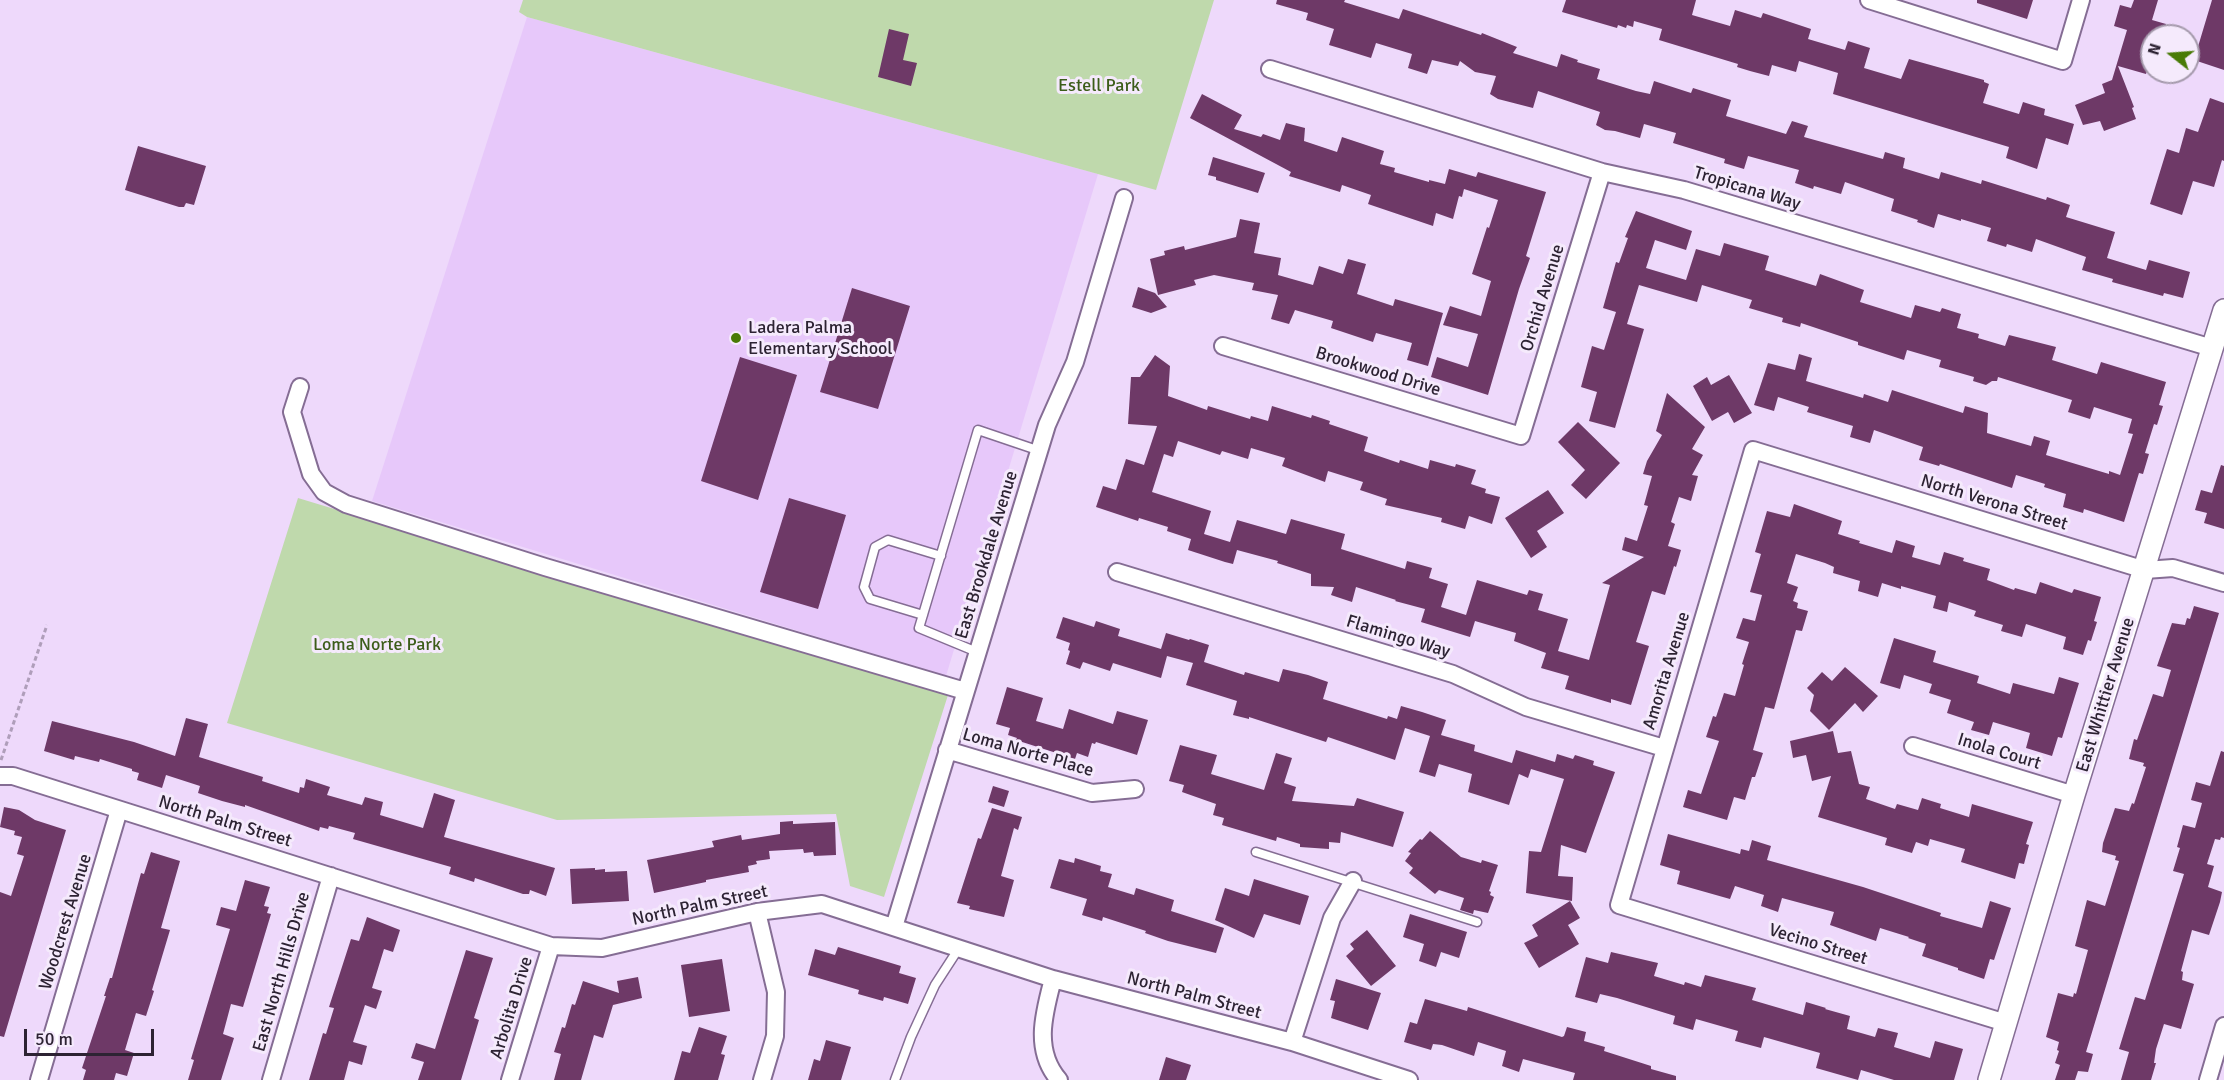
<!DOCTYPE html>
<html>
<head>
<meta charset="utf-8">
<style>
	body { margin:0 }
	#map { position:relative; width:2224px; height:1080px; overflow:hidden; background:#eed9fb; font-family:Signika,sans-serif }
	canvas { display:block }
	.north { position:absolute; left:2140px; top:24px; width:60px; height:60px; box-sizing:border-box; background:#f5eafc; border:2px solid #a59aac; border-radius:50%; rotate:287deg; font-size:16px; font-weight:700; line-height:24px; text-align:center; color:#2d2333 }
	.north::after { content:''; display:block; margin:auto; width:21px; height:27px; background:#497b06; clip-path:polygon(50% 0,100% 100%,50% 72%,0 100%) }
	.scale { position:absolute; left:24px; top:1029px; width:130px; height:27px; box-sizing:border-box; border:3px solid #2d2333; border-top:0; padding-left:8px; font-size:18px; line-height:21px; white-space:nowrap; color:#2d2333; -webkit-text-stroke:4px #f5eafc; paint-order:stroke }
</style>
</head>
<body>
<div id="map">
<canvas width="2224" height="1080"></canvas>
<div class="north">N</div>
<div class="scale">50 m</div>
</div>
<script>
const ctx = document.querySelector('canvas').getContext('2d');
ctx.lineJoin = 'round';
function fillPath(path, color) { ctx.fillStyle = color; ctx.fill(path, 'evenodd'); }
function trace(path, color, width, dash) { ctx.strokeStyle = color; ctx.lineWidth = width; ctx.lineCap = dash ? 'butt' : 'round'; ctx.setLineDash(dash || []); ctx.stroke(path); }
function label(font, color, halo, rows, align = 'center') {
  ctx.font = font + ' Signika,sans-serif'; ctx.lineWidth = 6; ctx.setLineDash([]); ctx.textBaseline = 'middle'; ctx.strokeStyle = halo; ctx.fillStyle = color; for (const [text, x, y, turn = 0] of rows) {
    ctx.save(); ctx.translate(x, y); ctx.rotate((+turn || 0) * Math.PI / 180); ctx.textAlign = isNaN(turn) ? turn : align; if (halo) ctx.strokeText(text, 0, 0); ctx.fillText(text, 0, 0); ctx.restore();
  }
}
fillPath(new Path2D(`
	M527,17L1098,174L946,676L372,501Z`), '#e7c8fa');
fillPath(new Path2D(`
	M523,0H1214L1156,190L527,17L519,12Z
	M298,498L948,695L884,897L850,886L836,814L557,820L227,723Z`), '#bfd9ac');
fillPath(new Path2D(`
	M1277,0H1345L1344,2L1399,19L1403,9L1481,35L1482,33L1517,47L1513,53L1557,67L1561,54L1578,60L1577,62L1600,69L1597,79L1636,91L1650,94L1654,81L1691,93L1693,88L1731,100L1726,116L1786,134L1792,121L1808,126L1804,137L1883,159L1885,152L1905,158L1903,168L1939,179L1941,172L1981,184L1982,180L2046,200L2047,197L2070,205L2066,217L2115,232L2107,258L2146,270L2149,260L2190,272L2183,298L2164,293L2163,296L2112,282L2113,279L2082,270L2086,257L2036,239L2032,252L2007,244L2006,247L1987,241L1991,228L1961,219V221L1938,214L1934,228L1917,222L1918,220L1891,211L1894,199L1845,182L1841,194L1814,186L1813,189L1795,183L1799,170L1748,156L1744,169L1724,163L1725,159L1673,143L1676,133L1644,124L1640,138L1615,131L1605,130L1596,125L1600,112L1538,91L1533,108L1498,99L1490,94L1496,76L1475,72L1460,61L1458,66L1432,60L1427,74L1408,68L1412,54L1376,43L1371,58L1339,48L1329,45L1334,29L1306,20L1308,13L1276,4Z
	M1566,0H1696L1692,15L1730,26L1735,10L1761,18L1763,13L1811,29L1808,39L1845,50L1848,41L1870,48L1864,68L1901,79L1909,59L1984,80V82L1989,84L1983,103L2019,114L2023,102L2045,109L2044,115L2074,124L2068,145L2046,138L2037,169L2006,158L2009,147L1833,94L1838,73L1799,61L1796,72L1772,65L1769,76L1750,71L1737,67L1738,64L1659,40L1662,29L1634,21L1633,27L1627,25L1626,28L1618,25L1617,28L1562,12Z
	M1977,0H2033L2027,19L1977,3Z
	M2134,0H2158L2152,20L2166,24L2163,36H2152V72L2147,71L2146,74L2118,66L2134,107L2132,108L2136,119L2104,131L2100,121L2083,125L2075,105L2105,93L2102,84L2112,80L2127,30L2114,26L2120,5L2131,8Z
	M2212,0H2224V70L2194,60Z
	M889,29L909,34L903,60L917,63L911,86L878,77Z
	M1202,94L1242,115L1234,129L1261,137L1263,134L1280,140L1286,123L1305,128L1304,141L1337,152L1342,137L1384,151L1380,164L1395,168L1394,172L1429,182V180L1445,184L1449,169L1476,177L1478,172L1546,192L1526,256L1530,258L1519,289L1488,395L1431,377L1437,357L1468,367L1478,334L1443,325L1450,306L1481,316L1491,281L1472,274L1487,227L1489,228L1498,200L1464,189L1462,197L1459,196L1453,219L1436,213L1433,226L1368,204L1371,195L1342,185L1340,192L1289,176L1291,172L1190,118Z
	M2210,98L2224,103V161L2222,160L2214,187L2193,181L2182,215L2150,204L2167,149L2179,153L2186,128L2198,132Z
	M138,146L206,166L194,205L186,203L184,207H179L125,190Z
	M1213,157L1265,173L1258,193L1216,180V177L1208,175Z
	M1636,211L1692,231L1686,250L1655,240L1646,268L1686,280L1696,249L1720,256L1724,243L1769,256L1765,270L1816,286L1820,274L1864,290L1860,302L1911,318L1915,305L1940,312L1942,308L1961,314L1957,328L1979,334L1978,338L2005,346L2009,335L2056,347L2052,360L2081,369L2097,374L2101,362L2166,382L2159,405L2163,406L2157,425L2154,424L2145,453L2149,454L2143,474L2139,473L2124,522L2084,509L2083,513L2063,507L2066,494L2044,487L2045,484L2016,475L2012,488L1940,464L1939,466L1919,460L1923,447L1874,430L1870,443L1850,437L1853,426L1807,412L1809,407L1778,397L1774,411L1754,405L1768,363L1795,370L1799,354L1812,358L1806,381L1863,398L1864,394L1888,402L1892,390L1963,413L1965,406L1988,413L1987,433L2031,446L2034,436L2050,441L2046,455L2109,474V471L2120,475L2133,434L2128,433L2132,419L2094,407L2090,419L2068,412L2072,400L1998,377L1997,381H1992L1986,385L1973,381L1974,377L1939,367L1941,360L1907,350L1904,360L1858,345V342L1801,323L1800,327L1782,322L1783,318L1749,308L1752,300L1702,285L1697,302L1639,285L1627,324L1644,329L1615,428L1589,421L1597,392L1581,387L1592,346L1604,350L1616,312L1603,308L1616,262L1619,263L1628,238L1625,237Z
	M1240,219L1260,223L1254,253L1281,258L1278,275L1313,285L1319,266L1343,274L1348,259L1366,264L1357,294L1393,306L1395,299L1443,313L1428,366L1407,360L1412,343L1376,333L1373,342L1331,328L1333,321L1295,310L1289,324L1271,319L1278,295L1252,290L1254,283L1214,275L1194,280L1196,285L1158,295L1150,259L1165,255L1164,251L1184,246L1185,250L1236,237Z
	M1138,287L1155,293L1167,307L1151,313L1132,307Z
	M852,288L910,306L878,409L820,392Z
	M1155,355L1170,366L1168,396L1207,410L1208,406L1250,419L1251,416L1268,421L1272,406L1311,418L1312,415L1330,421L1329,424L1368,437L1364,451L1399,463L1400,460L1428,469L1430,460L1455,467L1456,464L1476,470L1471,484L1486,489L1485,493L1500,497L1492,524L1469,516L1465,529L1441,522L1442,518L1385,505L1387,499L1360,490L1363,482L1328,471L1325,482L1282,466L1285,458L1251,448L1248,459L1222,451L1220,455L1178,441L1173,457L1164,454L1152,492L1211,511L1204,534L1230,542L1237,520L1286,534L1291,519L1345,534L1341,549L1405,569L1407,561L1432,568L1429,578L1448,584L1441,607L1466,615L1477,580L1527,595L1529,590L1543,594L1538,610L1568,619L1558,651L1589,660L1610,585L1602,583L1644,557L1622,550L1625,537L1637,541L1648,506L1644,505L1652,476L1643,474L1647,461L1662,435L1656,431L1667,393L1705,427L1692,449L1703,455L1692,475L1698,476L1691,501L1679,497L1671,522L1675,524L1668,546L1681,550L1676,567L1674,566L1665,595L1652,591L1643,620L1636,642L1649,646L1631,705L1611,699V703L1565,689L1569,676L1541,668L1546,653L1514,641L1516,633L1475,621L1470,637L1421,622L1425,609L1395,601L1396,600L1356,587L1352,602L1331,595L1334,587L1311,586V574L1277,563L1278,561L1237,550L1233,564L1225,562L1188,550L1191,539L1167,531L1168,527L1139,518L1138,521L1096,507L1103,486L1116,490L1126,459L1144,465L1157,426L1128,424L1131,377H1140Z
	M740,357L797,375L758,500L701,481Z
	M1729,375L1752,413L1734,423L1728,412L1712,421L1693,386L1707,377L1711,385Z
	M1578,422L1620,463L1586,499L1571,485L1585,470L1558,442Z
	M2221,465L2224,466V529L2204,523L2207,513L2195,510L2201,490L2212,493Z
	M1548,490L1564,513L1537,531L1547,547L1531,558L1505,518Z
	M789,498L846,515L818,609L760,592Z
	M1794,504L1842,521L1838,534L1860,541L1859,543L1892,553L1896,540L1915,546L1912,557L1940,565L1944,552L1964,558L1963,561L1990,569L1987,580L2014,590L2015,588L2036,594L2040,582L2072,593L2074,589L2101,597L2094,621L2097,622L2091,641L2088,640L2083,655L2063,649L2066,637L2026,624L2022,637L2001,631L2003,625L1974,616L1976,611L1949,602L1947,612L1933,608L1936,596L1901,586V589L1882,583L1878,597L1858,591L1860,581L1833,573L1834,567L1825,563L1796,554L1787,583L1798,587L1793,601L1798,603L1797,608L1808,611L1802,631L1796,630L1774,709L1765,707L1753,750L1763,753L1755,777H1752L1745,800L1734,797L1727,820L1683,807L1688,790L1701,794L1719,741L1706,737L1713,716L1716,717L1724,693L1735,696L1744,665L1742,664L1749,642L1736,638L1743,618L1755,621L1762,595L1750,592L1761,554L1755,552L1767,511L1790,517Z
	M2194,606L2219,613L2086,1052L2093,1054L2088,1072L2078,1071L2075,1080H2055L2060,1065L2055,1063L2059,1051L2057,1050L2059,1042L2046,1037L2058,993L2073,997L2074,993L2076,994L2088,950L2075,946L2087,900L2105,906L2119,861L2115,860L2116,856L2102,852L2103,843L2115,808L2129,811L2132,803L2134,804L2146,767L2143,766L2144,763L2129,759L2134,739L2137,740L2153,694L2163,697L2171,670L2157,666L2172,623L2185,625L2187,618L2190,619Z
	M1063,617L1094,627L1096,621L1120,629L1118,636L1161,649L1166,633L1189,640L1190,639L1209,645L1204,662L1244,675L1245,672L1279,682L1283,669L1308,675L1328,682L1323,699L1387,719L1388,716L1397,719L1401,706L1422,712L1446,720L1441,735L1475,745L1474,751L1512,763L1516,750L1555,762L1557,754L1573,759L1575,755L1594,761L1593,765L1615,772L1586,853L1561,845L1558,876L1573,877L1572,901L1526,893L1529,851L1541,852L1564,779L1531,769L1528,778L1519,774L1509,805L1468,792L1472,774L1439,764L1435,777L1419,772L1430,736L1405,728L1395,760L1328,737L1326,742L1249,717V719L1233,715L1237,701L1186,685L1193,663L1167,656L1161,678L1113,663L1110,671L1083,662L1080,669L1066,664L1070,651L1068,650L1070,643L1056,638Z
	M1894,638L1936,651L1933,662L1979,676L1977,683L2010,694L2013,683L2054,694L2059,677L2079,683L2062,738L2058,737L2052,756L2026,748L2030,733L1993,722L1989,735L1971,730L1974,722L1947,713L1951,700L1929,693L1932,684L1904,675L1900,689L1880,683Z
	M1845,667L1878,696L1863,712L1855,703L1829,730L1810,711L1814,695L1807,688L1822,672L1832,681Z
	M1007,687L1043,698L1036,721L1063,729L1069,709L1113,724L1117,711L1148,720L1137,755L1096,742L1095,744L1092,743L1088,757L1077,753L1075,759L1016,740L1017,738L1008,735L1010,728L996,724Z
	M186,718L208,724L199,757L263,777L262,781L299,793L300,787L304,788L306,779L330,787L327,795L362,805L365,797L383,802L380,815L423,828L434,793L455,800L444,837L555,868L546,896L530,890L529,894H523L475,878L474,882L449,874L451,867L353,839L355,833L329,826L328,829L320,827L319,831L245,805V807L222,801L198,793L200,786L166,775L162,788L137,780L139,773L132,771V769L100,759L99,762L75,756L74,760L44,751L52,721L134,742L175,756Z
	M1833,731L1838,753L1851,751L1859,784L1870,787L1866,799L1895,809L1897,804L1918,810L1922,798L1941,804L1940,808L1969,817L1972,804L2033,822L2026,844L2029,845L2024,864L2019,863L2015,879L1961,862L1965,849L1930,839L1928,846L1916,842L1912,853L1885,845L1887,838L1818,817L1831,776L1812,781L1806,755L1793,758L1790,741Z
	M1180,745L1217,755L1211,774L1264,790L1276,753L1292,758L1284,783L1296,787L1292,801L1354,806L1357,798L1404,812L1393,847L1341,832L1340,843L1329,842V849L1300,847V844L1277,837L1276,841L1222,825L1224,818L1213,815L1216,804L1182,792L1184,785L1169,781Z
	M2221,751L2224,752V838L2221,837L2220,840L2215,839L2207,864L2214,866L2208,887L2222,892L2220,902L2209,935L2192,930L2181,971L2183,972L2182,980L2194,984L2181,1029L2164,1024L2156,1049L2154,1063H2156L2151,1080H2121L2129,1052L2119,1049L2135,997L2145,1000L2184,874L2173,871L2180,848L2177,847L2183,825L2195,828L2202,803L2191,800L2196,782L2210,786Z
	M993,786L1009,791L1004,807L988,802Z
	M4,807L19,810L35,820L66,830L4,1037L0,1036V892L11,896L24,856L17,854L22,837L14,835L15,831L0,827Z
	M992,808L1022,817L1018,830L1014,828L1001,876L1014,880L1004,917L969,909L970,906L957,903L978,838L981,839Z
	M793,821V824L835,822L836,855L814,856L813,852L804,853L803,849L769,851L770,859L756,861L757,864L748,866L749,872L706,880V882L654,893L647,860L714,847L712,841L741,835L742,840L780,834V822Z
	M1430,831L1461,857L1481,863L1482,860L1498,865L1489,891L1491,892L1490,895L1494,897L1488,913L1474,910L1473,914L1460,910L1464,898L1439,890L1435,894L1409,873L1413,868L1405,861L1411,853L1408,852L1420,839L1422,840Z
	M1668,834L1740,854L1741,849L1749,851L1752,840L1771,846L1767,860L1863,887L1941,913L1940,916L1982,928L1990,901L2011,908L1994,960L1990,959L1984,979L1958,970V968L1922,956L1926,944L1908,938L1909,937L1880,928L1876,941L1830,925L1834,912L1782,898L1778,912L1761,906L1764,895L1735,886L1730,899L1677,884L1680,871L1660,865Z
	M151,852L180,861L161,928L170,930L152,990L154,991L146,1016L136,1013L125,1050L134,1053L127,1076L116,1073L114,1080H83L86,1070L82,1068L106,996H104L110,978H112L141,873L144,874Z
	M1075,858L1101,866L1100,871L1112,874L1108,887L1134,895L1136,888L1174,900L1171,911L1224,928L1216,953L1168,941L1145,933L1146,931L1103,917L1102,921L1082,915L1087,899L1050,888L1059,859L1074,863Z
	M595,868V870L605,869V872L627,871L629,901L572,904L570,869Z
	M1254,879L1309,896L1300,925L1264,914L1254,938L1215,920L1225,888L1249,896Z
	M245,880L270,887L264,906L269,907L267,913L271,914L243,1007L231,1004L223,1034L234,1038L221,1080H188L194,1060L191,1059L230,929L216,925L221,907L236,911Z
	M1570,901L1580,918L1568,925L1579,944L1539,968L1524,943L1538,936L1532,925Z
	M1410,914L1467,932L1459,958L1441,952L1436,967L1419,961L1424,944L1403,937Z
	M367,917L400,930L393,952L384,949L372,988L382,991L376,1009L365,1005L353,1042L367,1046L362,1065L349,1061L344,1080H309L323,1033L326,1034L334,1008L329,1007L351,939L359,941Z
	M1367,930L1396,966L1371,986L1346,956L1354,949L1350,944Z
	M838,947L901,966L899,973L916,978L908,1004L884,997L883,1001L858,994L859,990L808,975L815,949L835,955Z
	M466,950L493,958L474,1018L479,1020L461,1080H418L424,1062L411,1058L416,1043L435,1049Z
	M1611,952L1658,963L1654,976L1684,985L1685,982L1701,987L1705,975L1756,988L1752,1000L1803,1015L1806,1002L1826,1008L1825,1009L1850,1016L1847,1029L1875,1037L1878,1028L1898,1033L1894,1047L1930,1058L1935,1041L1963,1049L1954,1080H1894L1861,1070L1858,1080L1816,1068L1820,1053L1764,1037L1761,1048L1735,1041L1738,1031L1696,1019L1693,1030L1673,1024L1675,1016L1617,998L1600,994L1597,1003L1575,997L1586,957L1608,963Z
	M722,959L730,1011L689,1017L681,965Z
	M638,977L642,998L613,1005L603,1038L594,1035L581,1080H554L561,1054L554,1052L562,1027L565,1028L572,1004L575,1005L583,981L619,993L617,981Z
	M1336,979L1381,993L1368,1030L1331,1018L1335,1001L1330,1000Z
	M1425,999L1467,1011L1468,1007L1562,1037L1564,1036L1567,1027L1586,1032L1584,1041L1605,1047L1604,1051L1651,1066V1069L1676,1076V1080H1573L1575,1073L1523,1059L1519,1072L1502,1066L1506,1051L1478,1042L1474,1056L1442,1045L1433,1044L1431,1050L1404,1042L1410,1022L1417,1024Z
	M699,1027L727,1036L721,1054L725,1055L718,1080H674L682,1051L690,1053Z
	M826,1040L851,1047L841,1080H808L814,1059L820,1061Z
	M1166,1057L1191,1065L1186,1080H1159Z`), '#6e3967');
const service = new Path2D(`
	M923,615L870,599L864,587L875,547L888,540L941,556
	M977,652L919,628L978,430L1040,451
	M1256,852L1477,922
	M895,1080L911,1037L935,985L959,948`);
const minor = new Path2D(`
	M1869,0L2063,61L2081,0
	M1270,69L1602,172L1684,190L2212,348
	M1223,346L1521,436L1602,172
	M300,387L292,412L311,474L324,492L346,504L545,567L965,691
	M1117,572L1453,674L1526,707L1664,748
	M1913,746L2074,795
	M947,750L1092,793L1135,789
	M0,776H13L551,946L602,948L757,912L822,904L1053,979L1292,1042L1409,1080
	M757,912L776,992L775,1036L762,1080
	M894,927L1047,425L1075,362L1124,198
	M1053,979C1044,1013 1033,1050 1059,1080
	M2006,1023L1619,905L1753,450L2145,570L2173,568L2224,583
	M1292,1042L1332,918L1353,881
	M39,1080L119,810
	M271,1080L331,876
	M510,1080L551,946
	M2208,1080L2224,1026`);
const tertiary = new Path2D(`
	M1989,1080L2074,795L2224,310`);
trace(service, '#856d94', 11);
trace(minor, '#856d94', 20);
trace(tertiary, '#856d94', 24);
trace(new Path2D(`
	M1,760L47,625`), '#af9eba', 3, [4.5, 3]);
trace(service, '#fff', 8);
trace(minor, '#fff', 16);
trace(tertiary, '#fff', 21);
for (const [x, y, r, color] of [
	[736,338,6,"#497b06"]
]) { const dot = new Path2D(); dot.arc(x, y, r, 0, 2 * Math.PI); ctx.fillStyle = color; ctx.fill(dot); trace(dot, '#f5eafc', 2); }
label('18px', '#3c5d1a', '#f5eafc', [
	["Estell Park",1099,86],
	["Loma Norte Park",377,645]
]);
label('18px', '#2d2333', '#f5eafc', [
	["Tropicana Way",1747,189,17],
	["Orchid Avenue",1543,298,-73],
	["Brookwood Drive",1378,372,17],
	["North Verona Street",1994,503,17],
	["East Brookdale Avenue",987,555,-73],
	["Flamingo Way",1398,637,17],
	["Amorita Avenue",1667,671,-73],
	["East Whittier Avenue",2106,695,-73],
	["Inola Court",1999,752,17],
	["Loma Norte Place",1028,753,16],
	["North Palm Street",225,822,17],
	["North Palm Street",700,906,-12],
	["Woodcrest Avenue",66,922,-73],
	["Vecino Street",1818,945,17],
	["East North Hills Drive",282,972,-74],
	["North Palm Street",1194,996,15],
	["Arbolita Drive",512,1008,-73]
]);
label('18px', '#2d2333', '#f5eafc', [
	["Ladera Palma",748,328],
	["Elementary School",748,349]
], 'left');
</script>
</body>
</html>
